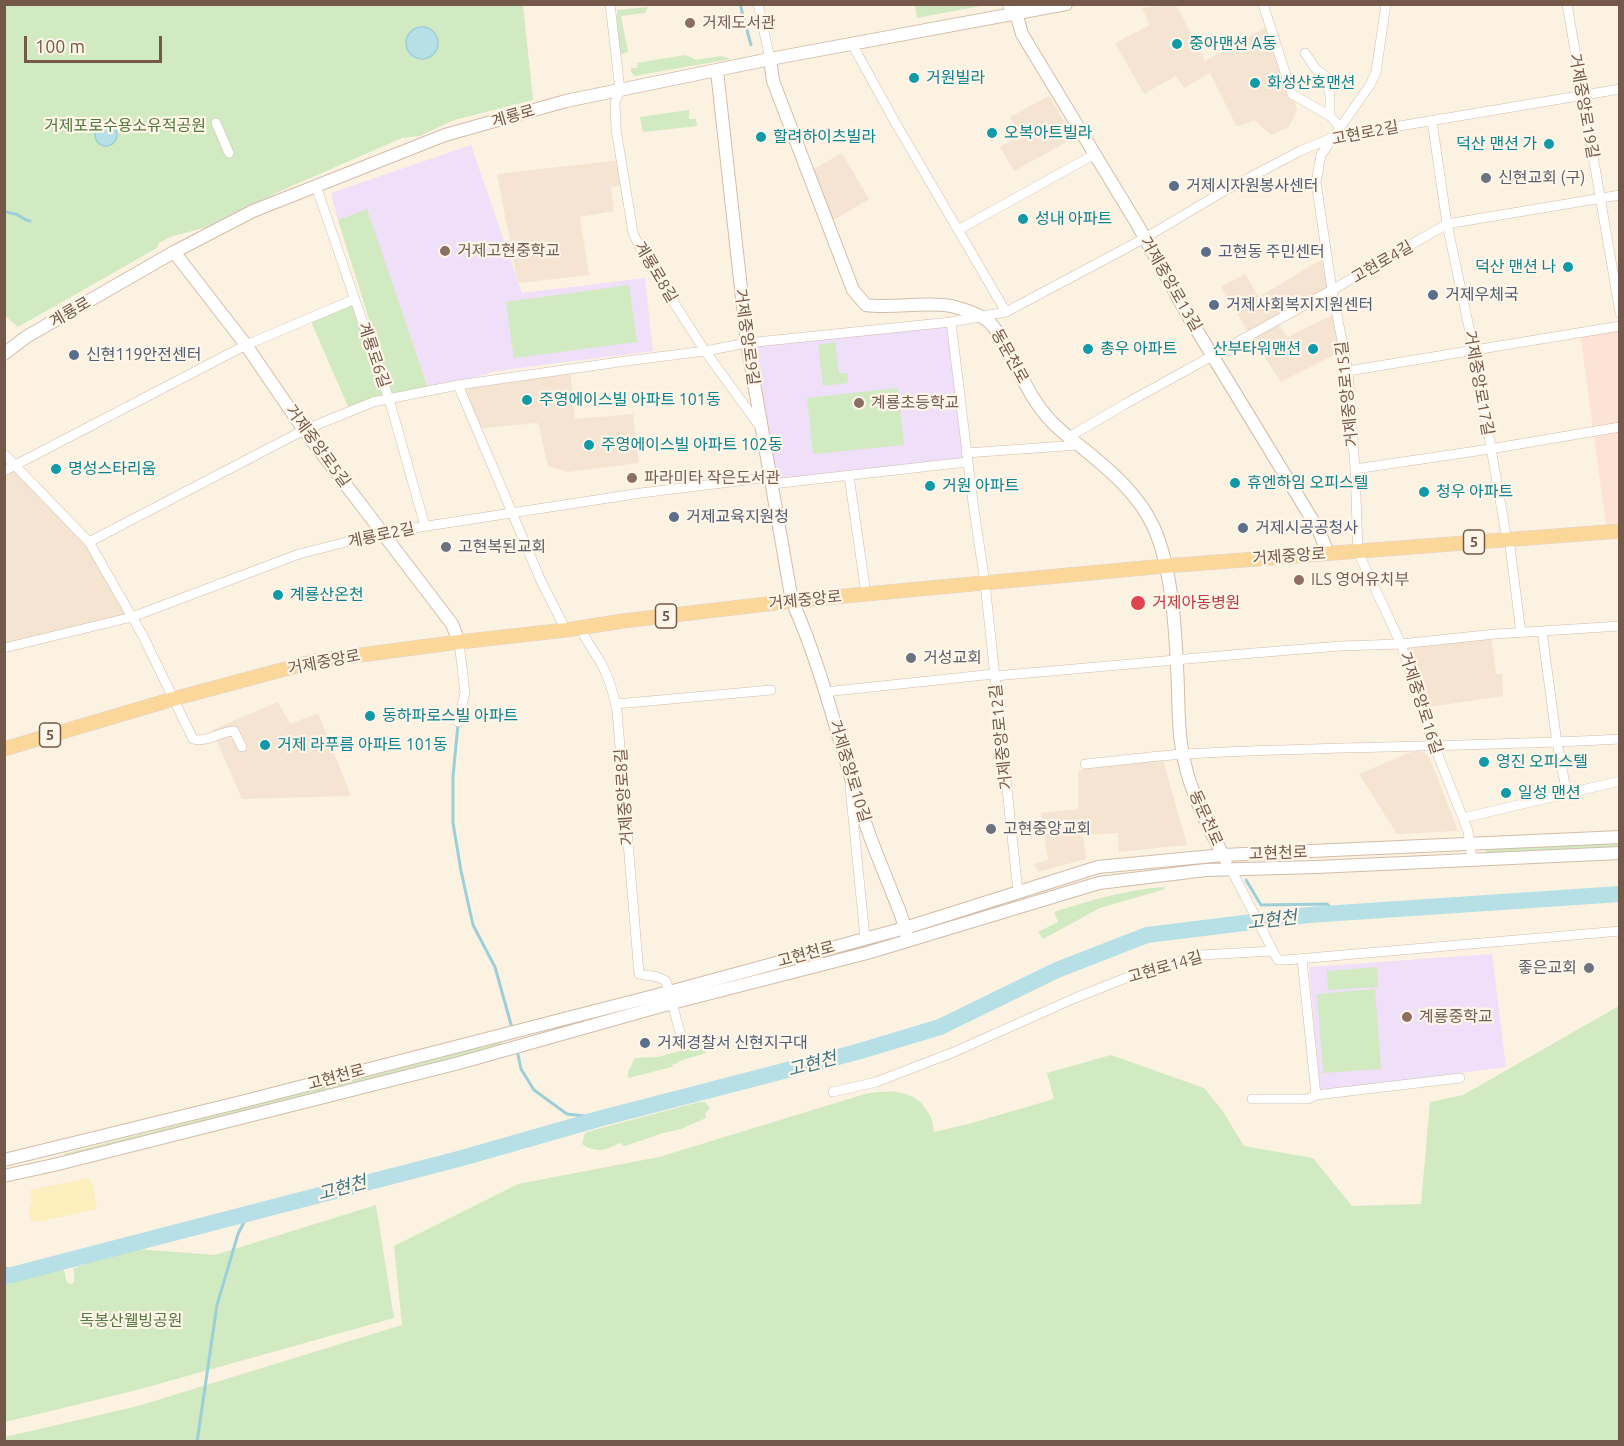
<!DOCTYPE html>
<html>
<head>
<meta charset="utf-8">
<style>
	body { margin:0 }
	#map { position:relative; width:1624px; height:1446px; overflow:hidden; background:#fcf2e2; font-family:Ubuntu,sans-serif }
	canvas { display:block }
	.frame { position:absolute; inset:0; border:6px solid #745849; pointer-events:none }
	.scale { position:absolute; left:24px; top:36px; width:138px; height:27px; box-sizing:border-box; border:3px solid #745849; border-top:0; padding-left:8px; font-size:18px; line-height:21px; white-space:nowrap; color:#745849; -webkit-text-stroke:4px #fff6e9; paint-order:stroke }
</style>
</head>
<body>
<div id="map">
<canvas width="1624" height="1446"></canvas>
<div class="frame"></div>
<div class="scale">100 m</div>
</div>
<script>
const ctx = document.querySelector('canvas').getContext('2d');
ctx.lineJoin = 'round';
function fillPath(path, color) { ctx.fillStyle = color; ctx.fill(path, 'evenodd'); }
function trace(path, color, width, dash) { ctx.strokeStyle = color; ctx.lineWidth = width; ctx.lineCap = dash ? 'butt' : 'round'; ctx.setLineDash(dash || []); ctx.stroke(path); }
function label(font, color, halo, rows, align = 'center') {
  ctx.font = font + ' Ubuntu,"Noto Sans KR",sans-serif'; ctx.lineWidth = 4.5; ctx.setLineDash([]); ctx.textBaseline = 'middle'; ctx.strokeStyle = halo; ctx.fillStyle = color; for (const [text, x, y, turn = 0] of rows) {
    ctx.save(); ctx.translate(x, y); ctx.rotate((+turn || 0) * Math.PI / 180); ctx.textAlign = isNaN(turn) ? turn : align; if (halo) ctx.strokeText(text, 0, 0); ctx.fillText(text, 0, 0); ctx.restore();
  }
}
fillPath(new Path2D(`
	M1165,5H1176L1205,61L1270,25L1297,110L1289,127L1271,135L1254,120L1237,127L1210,73L1184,88L1176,76L1144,94L1115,43L1150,25L1142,8Z
	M1049,96L1074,138L1014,171L1000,147L1020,135L1010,117Z
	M842,153L869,199L827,224L807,173Z
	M621,160L625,185L611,187L614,211L580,217L589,275L518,283L497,174Z
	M1327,256L1332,290L1276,321L1287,337L1337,313L1344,350L1281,382L1250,335L1221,286L1245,274L1259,297Z
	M570,369L575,419L633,414L639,463L568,472L548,466L538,423L484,428L474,422L459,385Z
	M15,464L89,542L132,617L5,648V471Z
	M1491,635L1496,674H1502L1503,696L1422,708L1401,644Z
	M278,702L290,724L318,713L351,796L242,799L212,730Z
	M1419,751L1425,753L1430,759L1458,831L1397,834L1359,774L1408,753Z
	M1163,760L1187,845L1119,852L1118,833L1083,835L1086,859L1038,872L1034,864L1048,860L1041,813L1078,809V772L1086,767Z`), '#f4e4d1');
fillPath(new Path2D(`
	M1619,326V531L1607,532L1580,333Z`), '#fde2d6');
fillPath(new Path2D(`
	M471,145L522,293L645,278L653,351L496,371L429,391L367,210L338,220L331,193Z
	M951,322L967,462L772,484L747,343Z
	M1492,954L1506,1067L1320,1091L1309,967Z`), '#efdff8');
fillPath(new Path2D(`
	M4,5H523L533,100L454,120L420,136L402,138L285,189L207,227L170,237L159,243L157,248L18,327L4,315Z
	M986,5L917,18L915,5V4Z
	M648,7L645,13L621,16L628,52L621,54L617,32V10Z
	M686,55L696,60L721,56L731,59L634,76L631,71V68H637L638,64L636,63Z
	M689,110V119H696L697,126L643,132L640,117Z
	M367,209L429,391L392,393L338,220Z
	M629,285L637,342L514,358L506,302Z
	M355,299L389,399L350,411L309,317Z
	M835,342L839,373H847L848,383L823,386L818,345Z
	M898,388L904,445L813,454L807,398Z
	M1620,844L1619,848L1486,853V849Z
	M1165,887V889L1100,908L1043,939L1038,932L1058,922L1054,912C1089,901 1127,889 1165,887Z
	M1377,967L1378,987L1328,990L1327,971Z
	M1375,989L1381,1069L1323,1073L1317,994Z
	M1619,1006V1441H5V1437L138,1406L402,1325L394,1246L518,1184L659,1157L865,1094C891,1089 919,1089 931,1118C933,1122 933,1127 934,1132L968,1124L1054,1099L1047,1073L1111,1055L1204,1088L1222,1110L1244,1146L1313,1158L1352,1206L1421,1204L1430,1102L1463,1095Z
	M502,1042L503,1046L65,1158L64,1154Z
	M704,1044L706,1053L679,1061L678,1063L673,1064L672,1067L628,1078V1072L635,1058L658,1057Z
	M699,1102H705L710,1108L705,1113L706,1118L681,1129L663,1133L625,1146L619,1143C606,1151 594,1153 582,1144L585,1133L590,1131Z
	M376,1205L394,1318L137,1390L5,1422V1285L10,1284L21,1277L64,1270L66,1279L68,1283L72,1284C76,1279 74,1274 73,1269L108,1255L137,1249L215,1255Z`), '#d1eac1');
fillPath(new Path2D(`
	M89,1178L93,1185L97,1209L37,1222L31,1220L29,1210L32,1202L30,1190Z`), '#fceebd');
const water = new Path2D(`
	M406 43a16 16 0 1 1 32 0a16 16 0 1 1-32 0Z
	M95 135a11 11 0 1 1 22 0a11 11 0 1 1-22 0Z`);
fillPath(water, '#b7dfe6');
trace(water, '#9dcfd8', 1.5);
trace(new Path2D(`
	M740,4L751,45
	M4,211C8,213 12,213 16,214C21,216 23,220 30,221
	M458,724L453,776V823L461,871L473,925L495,967L512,1028
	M1246,880L1261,905L1327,904L1338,914
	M517,1050L521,1069L534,1090L567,1114L602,1118
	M4,1268L24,1272
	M197,1442L217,1305L238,1234L248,1214`), '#9dcfd8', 3);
trace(new Path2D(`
	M4,1277L462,1158L602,1118L857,1052L940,1027L1057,970L1147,935L1309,915L1620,894`), '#b7dfe6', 16);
const street = new Path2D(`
	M610,4L620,90L615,103L616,129L633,233L647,261L705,351L761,428
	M758,4L770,59
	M1007,4L1009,8L1016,13L1021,4
	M1263,4L1292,94L1330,116L1340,127
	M1386,4L1376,72L1370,85L1321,155L1316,182L1332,290L1348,371L1355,469L1358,552L1401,644L1434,745L1468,831L1472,859
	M1567,4L1620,313
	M852,44L895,122L1006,312
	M1305,53L1315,68L1326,77L1330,96V116
	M1432,121L1447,224L1474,351L1507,540
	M216,123L229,153
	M316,186L389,399L425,526
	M958,230L1095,154
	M951,322L973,503L985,583L1018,892
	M1348,371L1620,326
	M458,385L541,581L566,630
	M1069,437L1125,404L1332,290L1447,224L1620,195
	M966,453L1079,445
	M4,454L89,542L143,636L193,739C208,743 220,731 234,731L242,747
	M1355,469L1490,449L1620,427
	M4,471L246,345L355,299
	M849,476L866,594
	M772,484L967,462
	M1509,539L1521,633
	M89,542L304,430L373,402L458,385L626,361L705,351L747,343L951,322L1006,312L1145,238L1224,191L1300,151L1334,137L1620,89
	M580,627C586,641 595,652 602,665C610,680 614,695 617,711L639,974L658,977L666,981L684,1047
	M1542,631L1557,743L1567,794
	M4,648L132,617L299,554L382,533L641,493L771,477
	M995,676L1254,653L1341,646L1401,644L1495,634L1620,626
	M825,692L994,674
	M616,704L771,690
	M458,722L465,693L459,642
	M1085,764C1118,761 1152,756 1185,754C1330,746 1475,747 1620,739
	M850,787L865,938
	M1463,818L1620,781
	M1231,869L1273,951
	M1302,959L1316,1095
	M833,1092L876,1082L954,1052L1075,998L1136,974L1200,955L1273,951L1278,960H1286L1620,931
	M1252,1099H1308L1316,1095L1460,1078`);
const secondary = new Path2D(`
	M1016,13L1022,34L1137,224L1190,319L1318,529L1328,553
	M770,59L773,81L853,290L866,305C894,309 923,301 951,306C963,309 984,315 992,325C997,330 1000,338 1004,344C1019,370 1030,399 1051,421C1061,432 1074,441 1085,450C1112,472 1139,495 1154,528C1171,566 1175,623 1177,666C1179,697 1177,729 1184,760C1191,794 1209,830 1226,860
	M717,71L747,343L792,601C824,672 840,749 865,822C873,847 884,871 893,895C898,907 904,920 906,934
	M174,252L246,345L304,430L452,624L459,642
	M4,354L26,337L174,252L253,211L445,135L566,101L770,59L1066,4
	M4,1160L241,1102L669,992L905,928L1098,867L1223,855L1620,837
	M4,1176L58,1164L459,1063L672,1003L867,953L1099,883L1206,870L1317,867L1620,853`);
const primary = new Path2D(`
	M4,749L173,699L315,661L459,642L566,630L623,621L792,601L866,594L1165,566L1620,531`);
trace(street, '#d0bcac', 10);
trace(secondary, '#d3bca9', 14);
trace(primary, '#dbd4d0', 15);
trace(street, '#fff', 9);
trace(secondary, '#fff', 12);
trace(primary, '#fcd79a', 14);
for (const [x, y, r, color] of [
	[690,23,6,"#8d6e63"],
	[1177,44,6,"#0f9aa8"],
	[914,78,6,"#0f9aa8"],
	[1255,83,6,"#0f9aa8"],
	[992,133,6,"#0f9aa8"],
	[761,137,6,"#0f9aa8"],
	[1549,144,6,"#0f9aa8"],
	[1486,178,6,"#6b7280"],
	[1174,186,6,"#5c6f8a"],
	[1023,219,6,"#0f9aa8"],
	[445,251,6,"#8d6e63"],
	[1206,252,6,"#5c6f8a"],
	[1568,267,6,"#0f9aa8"],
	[1433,295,6,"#5c6f8a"],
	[1214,305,6,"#5c6f8a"],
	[1088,349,6,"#0f9aa8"],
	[1313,349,6,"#0f9aa8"],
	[74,355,6,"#5c6f8a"],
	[527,400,6,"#0f9aa8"],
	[859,403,6,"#8d6e63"],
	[589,445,6,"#0f9aa8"],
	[56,469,6,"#0f9aa8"],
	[632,478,6,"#8d6e63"],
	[1235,483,6,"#0f9aa8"],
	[930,486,6,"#0f9aa8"],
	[1424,492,6,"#0f9aa8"],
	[674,517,6,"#5c6f8a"],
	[1243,528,6,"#5c6f8a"],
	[446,547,6,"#6b7280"],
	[1299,580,6,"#8d6e63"],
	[278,595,6,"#0f9aa8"],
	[1138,603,8,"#e0444e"],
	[911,658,6,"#6b7280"],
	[370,716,6,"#0f9aa8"],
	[265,745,6,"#0f9aa8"],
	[1484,762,6,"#0f9aa8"],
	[1506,793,6,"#0f9aa8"],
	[991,829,6,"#6b7280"],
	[1589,968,6,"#6b7280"],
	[1407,1017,6,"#8d6e63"],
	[645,1043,6,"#5c6f8a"]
]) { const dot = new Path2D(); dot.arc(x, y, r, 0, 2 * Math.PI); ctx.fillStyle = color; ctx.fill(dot); trace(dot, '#fff6e9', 2); }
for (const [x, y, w] of [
	[1474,542,21],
	[666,616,21],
	[50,735,21]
]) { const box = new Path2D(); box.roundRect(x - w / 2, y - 12, w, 24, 4.5); ctx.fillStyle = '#fff6e9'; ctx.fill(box); trace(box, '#745849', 1.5); }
label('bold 15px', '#745849', null, [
	["5",1474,542],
	["5",666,616],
	["5",50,735]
]);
label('16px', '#785e54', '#fff6e9', [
	["거제도서관",702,23],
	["거제고현중학교",457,251],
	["계룡초등학교",871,403],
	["파라미타 작은도서관",644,478],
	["ILS 영어유치부",1311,580],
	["계룡중학교",1419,1017]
], 'left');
label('16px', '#0d838f', '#fff6e9', [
	["중아맨션 A동",1189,44],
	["거원빌라",926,78],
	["화성산호맨션",1267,83],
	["오복아트빌라",1004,133],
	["할려하이츠빌라",773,137],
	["덕산 맨션 가",1537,144,"right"],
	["성내 아파트",1035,219],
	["덕산 맨션 나",1556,267,"right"],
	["총우 아파트",1100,349],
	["산부타워맨션",1301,349,"right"],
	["주영에이스빌 아파트 101동",539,400],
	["주영에이스빌 아파트 102동",601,445],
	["명성스타리움",68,469],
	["휴엔하임 오피스텔",1247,483],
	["거원 아파트",942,486],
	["청우 아파트",1436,492],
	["계룡산온천",290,595],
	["동하파로스빌 아파트",382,716],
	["거제 라푸름 아파트 101동",277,745],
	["영진 오피스텔",1496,762],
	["일성 맨션",1518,793]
], 'left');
label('16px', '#745849', '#fff6e9', [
	["거제중앙로19길",1584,106,80],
	["계룡로",513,116,-16],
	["고현로2길",1365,133,-11],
	["고현로4길",1382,262,-30],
	["계룡로8길",656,272,59],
	["거제중앙로13길",1171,284,60],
	["계룡로",70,312,-30],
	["거제중앙로9길",747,337,82],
	["계룡로6길",374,355,71],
	["동문천로",1010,356,61],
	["거제중앙로17길",1479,383,80],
	["거제중앙로15길",1347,394,-96],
	["거제중앙로5길",318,446,54],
	["계룡로2길",381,535,-12],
	["거제중앙로",1289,556,-4],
	["거제중앙로",805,600,-6],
	["거제중앙로",324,662,-11],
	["거제중앙로16길",1421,703,72],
	["거제중앙로12길",1001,737,-96],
	["거제중앙로10길",850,771,73],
	["거제중앙로8길",624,797,-94],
	["동문천로",1206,818,66],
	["고현천로",1278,853,-2],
	["고현천로",806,954,-15],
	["고현로14길",1165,967,-16],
	["고현천로",336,1077,-15]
]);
label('16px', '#527a41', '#fff6e9', [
	["거제포로수용소유적공원",125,126],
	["독봉산웰빙공원",131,1321]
]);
label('16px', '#5b616d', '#fff6e9', [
	["신현교회 (구)",1498,178],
	["고현복된교회",458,547],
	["거성교회",923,658],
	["고현중앙교회",1003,829],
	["좋은교회",1577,968,"right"]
], 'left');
label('16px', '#4e5e75', '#fff6e9', [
	["거제시자원봉사센터",1186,186],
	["고현동 주민센터",1218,252],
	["거제우체국",1445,295],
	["거제사회복지지원센터",1226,305],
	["신현119안전센터",86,355],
	["거제교육지원청",686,517],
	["거제시공공청사",1255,528],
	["거제경찰서 신현지구대",657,1043]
], 'left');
label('16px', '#be3a42', '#fff6e9', [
	["거제아동병원",1152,603]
], 'left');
label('italic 18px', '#3f7681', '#fff6e9', [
	["고현천",1272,920,-7],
	["고현천",812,1064,-15],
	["고현천",342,1188,-15]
]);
</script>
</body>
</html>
